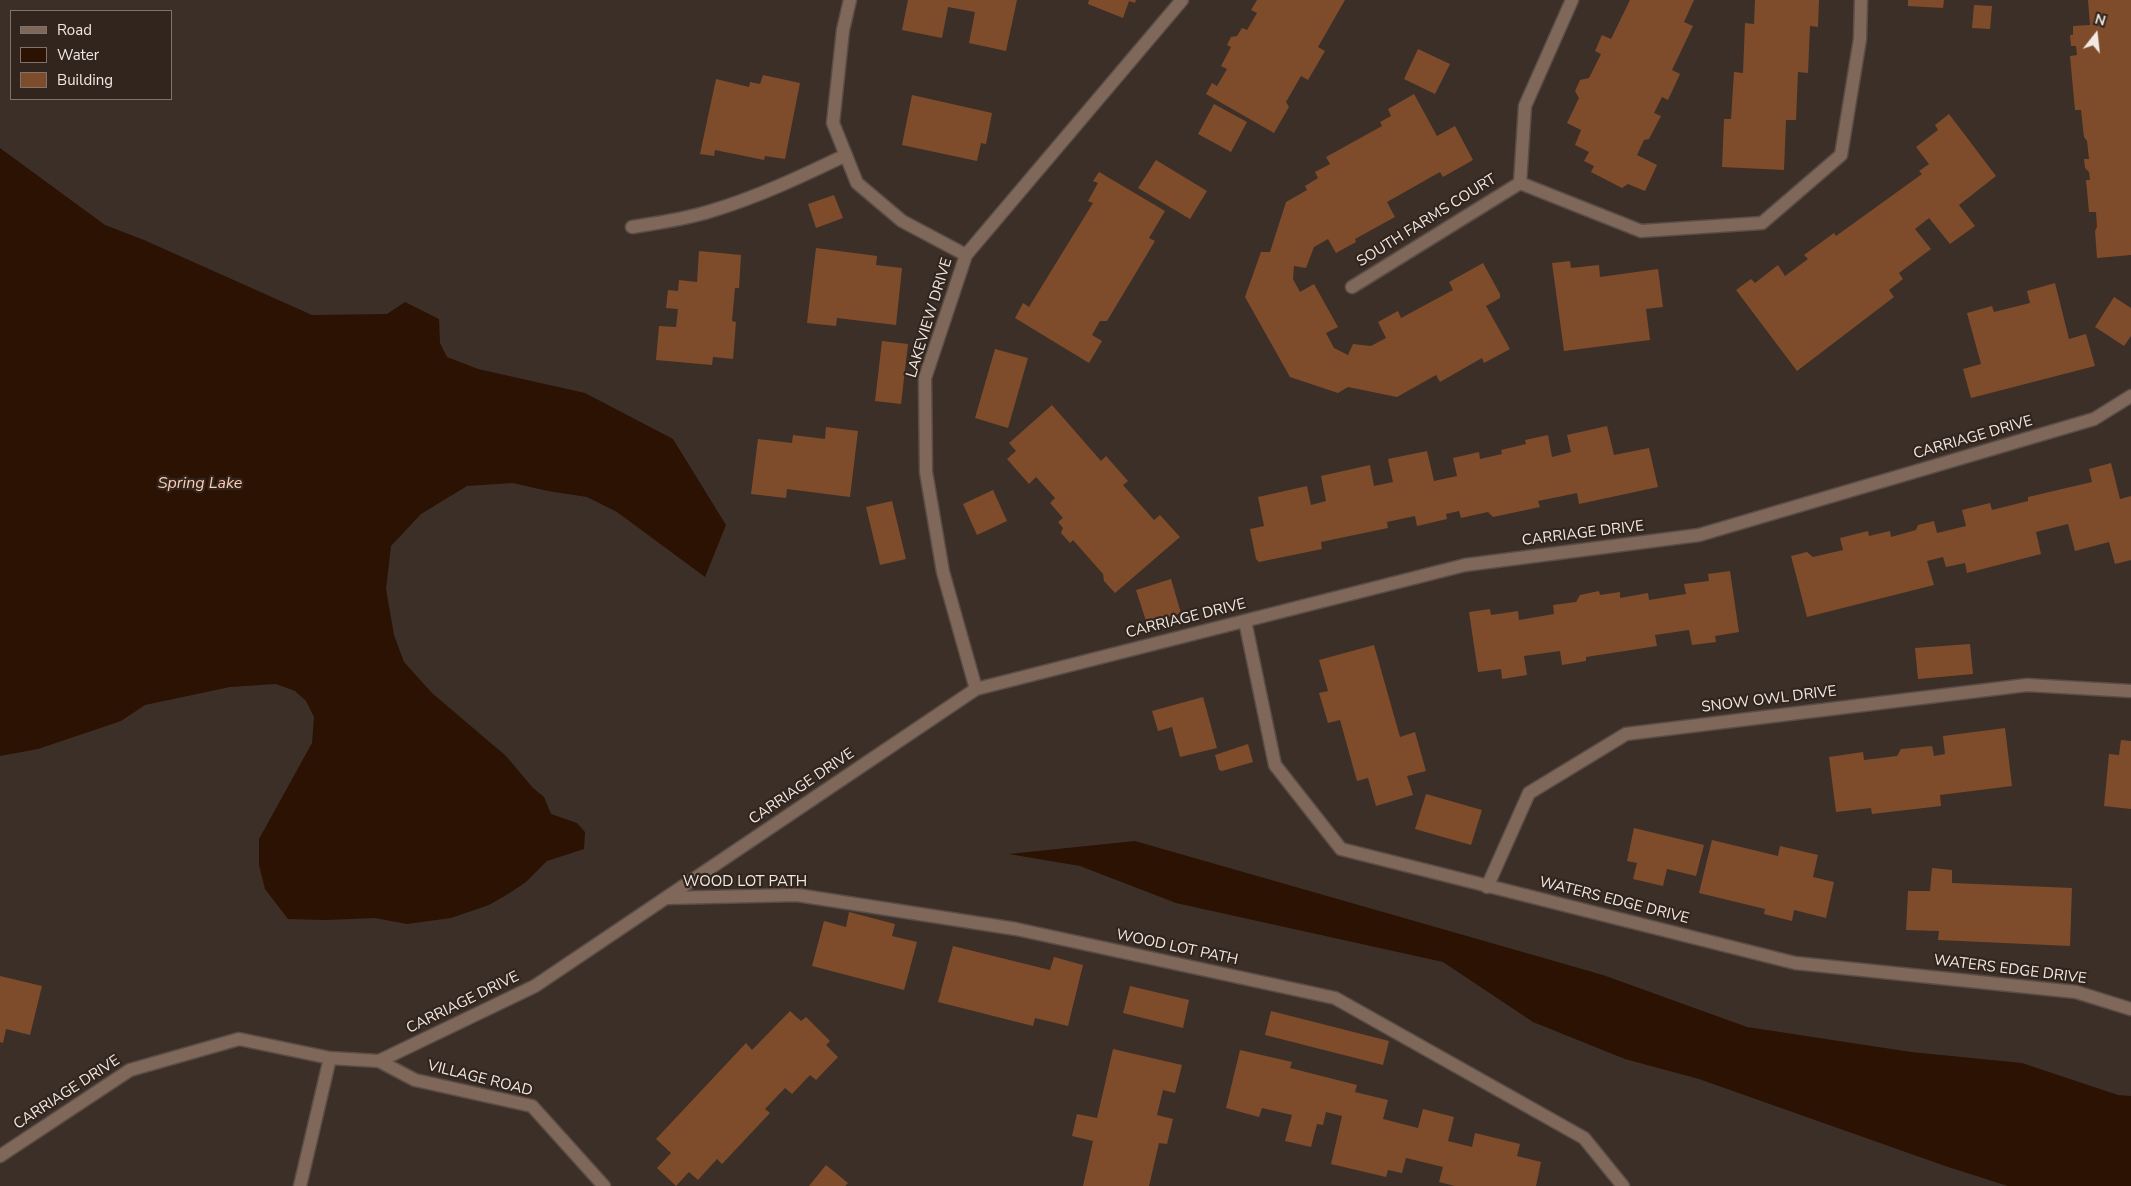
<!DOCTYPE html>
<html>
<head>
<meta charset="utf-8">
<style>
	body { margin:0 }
	#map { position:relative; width:2131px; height:1186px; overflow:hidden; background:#3c2f28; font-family:"Nunito Sans",sans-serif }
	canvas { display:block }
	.legend { position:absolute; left:10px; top:10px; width:162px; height:90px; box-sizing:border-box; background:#32251e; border:1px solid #7e736d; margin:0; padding:6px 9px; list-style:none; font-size:15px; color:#f0e8e3 }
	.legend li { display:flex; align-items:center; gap:10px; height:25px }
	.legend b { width:25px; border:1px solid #7e736d }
	.north { position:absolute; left:2071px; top:10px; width:50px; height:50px; -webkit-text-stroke:4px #32251e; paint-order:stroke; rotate:16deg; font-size:14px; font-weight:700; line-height:20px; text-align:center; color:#f0e8e3 }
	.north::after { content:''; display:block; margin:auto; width:18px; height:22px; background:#f0e8e3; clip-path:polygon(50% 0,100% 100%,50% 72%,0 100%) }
</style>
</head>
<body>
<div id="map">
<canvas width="2131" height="1186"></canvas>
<ul class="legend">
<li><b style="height:6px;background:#7f6759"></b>Road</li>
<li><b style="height:14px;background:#2b1203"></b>Water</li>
<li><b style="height:14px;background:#7e4c2b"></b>Building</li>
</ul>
<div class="north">N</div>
</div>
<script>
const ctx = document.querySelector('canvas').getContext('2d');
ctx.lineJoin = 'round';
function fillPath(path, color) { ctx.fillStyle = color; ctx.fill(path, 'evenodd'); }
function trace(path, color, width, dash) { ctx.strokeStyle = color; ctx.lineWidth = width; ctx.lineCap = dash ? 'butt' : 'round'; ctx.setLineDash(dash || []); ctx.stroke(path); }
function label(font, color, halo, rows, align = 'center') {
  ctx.font = font + ' "Nunito Sans",sans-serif'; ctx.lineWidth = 4.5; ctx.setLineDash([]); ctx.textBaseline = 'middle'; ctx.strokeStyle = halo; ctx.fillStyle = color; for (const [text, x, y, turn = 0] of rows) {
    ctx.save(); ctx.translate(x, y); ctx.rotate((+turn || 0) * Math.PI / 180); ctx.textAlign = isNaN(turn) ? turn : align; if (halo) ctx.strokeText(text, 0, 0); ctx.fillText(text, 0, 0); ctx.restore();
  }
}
fillPath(new Path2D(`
	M0,148L105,225L144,240L312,315L387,314L405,302L439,319L440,343L447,357L478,369L585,393L673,439L726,525L705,577L617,512L587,497L548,491L513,483L467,486L421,514L391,546L386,589L394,635L404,662L432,693L506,756L533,788L544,797L551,814L577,823L585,832L584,849L547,861L526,882L508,894L489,905L451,918L407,924L375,918L326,920L288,919L265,889L259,865V839L312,743L314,717L306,701L295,691L276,684L230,687L145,705L121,721L38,749L0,756Z
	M1135,841L1603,975L1747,1027L1911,1052L2022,1063L2118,1095L2131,1096V1186H2008L1948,1167L1699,1079L1625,1059L1533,1022L1443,962L1176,903L1080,866L1009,854Z`), '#2b1203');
fillPath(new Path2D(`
	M908,0H1017L1006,51L969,43L975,12L948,7L942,38L902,30Z
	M1089,0H1136L1135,3L1129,1L1123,18L1088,4Z
	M1257,0H1345L1318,47L1325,51L1308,80L1301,76L1286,102L1289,107L1274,133L1206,94L1212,83L1217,86L1227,69L1221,66L1231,47L1227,45L1231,37L1237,36L1242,28L1247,30L1257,13L1251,10Z
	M1630,0H1694L1684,22L1693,26L1672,70L1680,74L1668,100L1662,97L1654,113L1661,116L1649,139L1644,140L1637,155L1657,165L1645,191L1628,184L1622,188L1591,172L1594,166L1584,161L1589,152L1575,145L1581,130L1567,123L1579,98L1575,91L1580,80L1589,78L1601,54L1595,51L1602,35L1611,39Z
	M1755,0H1819L1818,27L1810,26L1808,73L1798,72L1796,120H1786L1784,170L1722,167L1724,119H1731L1734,72L1743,73L1745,23L1754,24Z
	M1908,0H1944L1943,8L1908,6Z
	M2088,0H2131V255L2097,258L2095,231L2097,227L2096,212H2089L2086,180H2090L2089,172L2085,168L2084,159H2089L2087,141L2084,137L2081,110H2075L2070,56L2077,55L2076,46H2071L2070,35H2073V26L2090,25Z
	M1974,5L1992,6L1990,29L1972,28Z
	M1418,49L1450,64L1435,94L1404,79Z
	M763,75L800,83L785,159L765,156L764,160L715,150L714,156L700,154L716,79L749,87L750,82L760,84Z
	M1414,94L1437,136L1455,126L1473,160L1443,177L1440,172L1387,202L1395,217L1355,239L1356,242L1336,253L1328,239L1314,247L1306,268L1294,266L1293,279L1300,292L1314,284L1338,327L1326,333L1334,348L1348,355L1353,344L1371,346L1386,338L1378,322L1398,311L1401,318L1453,290L1449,282L1483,263L1500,294V298L1486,306L1510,349L1484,363L1482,358L1440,382L1436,375L1397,397L1348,387L1338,393L1290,377L1245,297L1261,252H1270L1286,202L1307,190L1305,186L1318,178L1315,172L1330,164L1326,157L1382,126L1380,122L1391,116L1388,109Z
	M912,95L992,113L986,144L981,143L977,161L902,145Z
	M1214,104L1247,122L1231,152L1198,134Z
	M1949,114L1996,176L1959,205L1975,226L1950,244L1929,218L1915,229L1931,249L1899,273L1903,279L1889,290L1894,297L1797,371L1736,290L1751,279L1755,283L1778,265L1785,276L1808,259L1804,255L1834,233L1836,236L1922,174L1919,171L1929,164L1916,147L1938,130L1935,125Z
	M1156,160L1207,191L1190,219L1138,188Z
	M1099,172L1165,211L1149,238L1155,241L1107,321H1100L1092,335L1102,341L1089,363L1015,318L1023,303L1029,307L1093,203L1088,201L1098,183L1093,181Z
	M834,195L843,218L816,228L808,204Z
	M816,248L877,256L876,265L902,268L896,325L837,318L836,326L807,323Z
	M699,251L741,255L739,288H735L732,321L736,322L733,359L713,357L712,365L656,360L659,326L676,327L678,309L666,308L668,290L678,291L679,280L697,282Z
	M1570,261L1571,268L1599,265L1600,277L1658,269L1663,307L1646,309L1650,340L1564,351L1552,263Z
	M2055,283L2069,339L2086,334L2095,366L1971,398L1963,369L1981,364L1967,313L1992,306L1994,312L2030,303L2027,291Z
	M2114,297L2131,308V336L2124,346L2095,327Z
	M882,341L908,344L901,404L875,401Z
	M995,349L1028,358L1008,428L975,418Z
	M1052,405L1101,461L1106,456L1128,481L1123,485L1154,520L1160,515L1180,537L1115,593L1104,581L1103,574L1073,540L1070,543L1061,533L1063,528L1058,522L1063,518L1050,503L1055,498L1036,477L1029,484L1007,459L1016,451L1009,443Z
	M1607,426L1614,455L1649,448L1658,487L1579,504L1577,493L1538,501L1540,507L1493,517L1488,512L1461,518L1459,511L1446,514L1447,519L1417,526L1415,516L1387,522L1388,528L1321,542L1322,549L1259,562L1256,559L1250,529L1264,526L1258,497L1307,486L1311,505L1326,501L1321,476L1370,465L1374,486L1393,482L1388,459L1427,451L1434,481L1457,476L1453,458L1479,452L1480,459L1502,454L1501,450L1526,444L1525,440L1548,435L1552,457L1571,452L1567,435Z
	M826,427L858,431L850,497L787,489L786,498L751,494L758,439L792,443L793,435L825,439Z
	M2111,463L2120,499L2131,496V560L2115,564L2109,542L2075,551L2068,524L2036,532L2041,554L1967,573L1965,563L1946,567L1943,557L1927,561L1934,585L1807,617L1791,556L1807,552L1813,557L1843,550L1840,538L1868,531L1869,536L1890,531L1891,537L1916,530L1918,525L1934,521L1937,533L1966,526L1962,510L1990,503L1992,510L2028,501V497L2092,482L2089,469Z
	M993,490L1007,521L977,535L963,504Z
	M892,501L906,559L880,565L866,507Z
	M1730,571L1739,632L1715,636L1716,642L1692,645L1689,630L1655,635L1657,646L1586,657V661L1562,665L1560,651L1524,656L1527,675L1502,679L1501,669L1478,672L1469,612L1490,609L1491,615L1518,611L1519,620L1554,614L1553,605L1576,602L1580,595L1599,591L1600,595L1620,592V598L1648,593L1649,600L1686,594L1684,584L1709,581L1708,574Z
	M1171,579L1181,613L1147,624L1136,590Z
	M1970,644L1973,674L1918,679L1915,648Z
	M1374,645L1400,737L1415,732L1426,771L1407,776L1413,795L1376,806L1368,778L1357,781L1340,720L1328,723L1319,693L1328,691L1319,660Z
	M1203,697L1217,748L1180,757L1172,727L1158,731L1152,711Z
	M2005,728L2012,786L1940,795L1941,806L1872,814L1871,808L1836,812L1829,757L1863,752L1864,760L1897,756L1901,749L1932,746L1934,756L1945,754L1943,736Z
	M2121,740L2131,741V809L2104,806L2109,754L2119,755Z
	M1248,744L1253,762L1222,771L1219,770L1215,755Z
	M1426,794L1482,810L1471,845L1415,829Z
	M1634,828L1704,845L1696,876L1667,869L1663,886L1633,879L1637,863L1627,861Z
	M1712,840L1778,856L1780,846L1818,855L1813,877L1834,882L1826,918L1794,910L1792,921L1764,914L1765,909L1699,893Z
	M1932,868L1952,870V883L2072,888L2070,946L1938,940L1939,931L1906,930L1908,891H1930Z
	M849,912L895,924L892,936L917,942L904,990L812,966L824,921L846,927Z
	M953,946L1050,970L1054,957L1083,965L1068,1026L1035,1018L1033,1026L938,1002Z
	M0,976L42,986L30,1035L6,1029L3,1043L0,1042Z
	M1130,986L1189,1000L1183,1028L1123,1013Z
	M790,1011L801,1021L806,1017L830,1041L826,1045L838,1057L816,1080L810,1075L792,1094L785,1088L765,1109L770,1113L722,1164L717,1159L698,1180L689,1172L676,1186L657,1168L671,1153L656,1139L746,1043L752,1050Z
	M1271,1011L1389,1041L1383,1065L1265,1035Z
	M1113,1049L1182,1065L1175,1093L1163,1090L1157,1115L1173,1119L1167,1144L1159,1143L1149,1186H1083L1093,1141L1072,1136L1077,1114L1097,1118Z
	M1240,1050L1292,1062L1290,1068L1357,1085L1355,1092L1388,1100L1383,1119L1418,1128L1423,1109L1454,1117L1448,1141L1472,1147L1475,1133L1520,1144L1517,1156L1541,1162L1536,1186H1455L1439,1182L1443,1167L1406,1158L1402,1173L1388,1170L1386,1177L1331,1164L1342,1116L1326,1112L1323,1125L1317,1124L1311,1147L1285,1141L1292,1115L1262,1108L1259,1117L1226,1108Z
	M826,1165L848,1183L845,1186H809Z`), '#7e4c2b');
const minor = new Path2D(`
	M850,0L843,30L833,123L857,183L902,221L966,255
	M1572,0L1525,106L1520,183L1641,231L1762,223L1841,155L1860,39L1861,0
	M632,227C658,223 686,219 711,211C758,197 802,176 846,155
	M1352,287L1520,183
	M1245,621L1275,765L1341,849L1795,963L2076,992L2131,1009
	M976,689L943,572L926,472L925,378L966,255L1182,0
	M1487,887L1529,793L1626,734L2027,685L2131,691
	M667,898L797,895L1016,929L1335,998L1584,1138L1623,1186
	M379,1061L415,1080L532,1106L604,1186
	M0,1156L130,1070L239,1039L330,1058L379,1061L535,986L976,689L1465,565L1699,535L2094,419L2131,396
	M300,1186L330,1058`);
trace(minor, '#594d46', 15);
trace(minor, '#7f6759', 12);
label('15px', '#f0e8e3', '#32251e', [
	["SOUTH FARMS COURT",1427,221,-32],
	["LAKEVIEW DRIVE",930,318,-73],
	["CARRIAGE DRIVE",1973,438,-16],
	["CARRIAGE DRIVE",1583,534,-7],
	["CARRIAGE DRIVE",1186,619,-14],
	["SNOW OWL DRIVE",1769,700,-7],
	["CARRIAGE DRIVE",802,787,-34],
	["WOOD LOT PATH",745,882],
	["WATERS EDGE DRIVE",1614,901,14],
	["WOOD LOT PATH",1177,948,12],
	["WATERS EDGE DRIVE",2010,970,7],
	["CARRIAGE DRIVE",463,1003,-26],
	["VILLAGE ROAD",480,1079,14],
	["CARRIAGE DRIVE",67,1093,-33]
]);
label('italic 16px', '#fecdb0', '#32251e', [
	["Spring Lake",200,484]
]);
</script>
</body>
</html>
